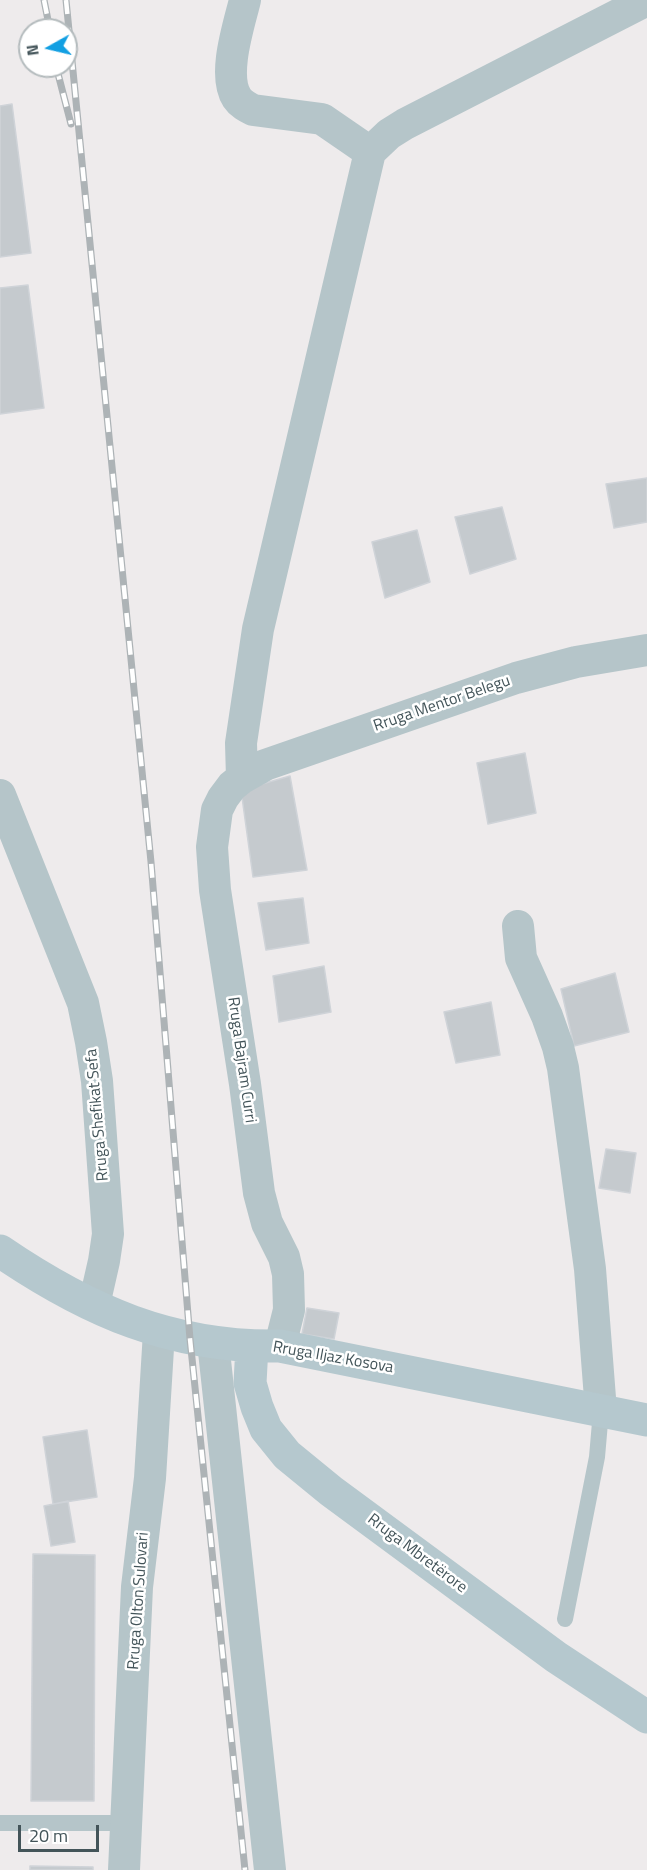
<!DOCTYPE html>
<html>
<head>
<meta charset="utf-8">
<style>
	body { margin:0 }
	#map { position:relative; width:647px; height:1870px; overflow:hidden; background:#eeebec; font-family:"Titillium Web",sans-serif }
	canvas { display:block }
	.north { position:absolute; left:18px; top:18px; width:60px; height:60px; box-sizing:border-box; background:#fff; border:2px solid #b4bbbd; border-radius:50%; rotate:262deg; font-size:16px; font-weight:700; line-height:24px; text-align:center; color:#435459 }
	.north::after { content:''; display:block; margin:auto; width:21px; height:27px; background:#129fe2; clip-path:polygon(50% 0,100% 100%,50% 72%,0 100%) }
	.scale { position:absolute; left:18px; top:1825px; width:81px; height:27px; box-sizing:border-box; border:3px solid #435459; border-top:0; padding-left:8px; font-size:18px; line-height:21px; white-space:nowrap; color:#435459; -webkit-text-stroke:4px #fff; paint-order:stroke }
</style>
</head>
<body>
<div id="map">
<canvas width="647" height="1870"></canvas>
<div class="north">N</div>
<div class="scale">20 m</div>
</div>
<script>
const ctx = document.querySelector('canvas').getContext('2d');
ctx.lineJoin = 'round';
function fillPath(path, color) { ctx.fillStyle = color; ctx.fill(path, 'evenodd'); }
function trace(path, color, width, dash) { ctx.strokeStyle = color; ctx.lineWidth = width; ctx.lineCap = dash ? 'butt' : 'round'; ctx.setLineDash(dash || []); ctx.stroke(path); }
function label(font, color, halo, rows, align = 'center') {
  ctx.font = font + ' "Titillium Web",sans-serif'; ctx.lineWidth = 5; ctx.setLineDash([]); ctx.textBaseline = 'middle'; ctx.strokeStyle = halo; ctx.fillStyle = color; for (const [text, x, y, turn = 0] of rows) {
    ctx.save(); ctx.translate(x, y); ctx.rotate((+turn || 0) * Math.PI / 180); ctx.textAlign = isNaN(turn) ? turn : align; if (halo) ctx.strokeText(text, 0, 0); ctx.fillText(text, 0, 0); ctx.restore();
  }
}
const building = new Path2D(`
	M12,104L31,253L0,257V106Z
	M28,285L44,408L0,414V288Z
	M647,478V522L614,528L606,484Z
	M502,507L516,559L470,574L455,517Z
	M417,530L430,582L385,598L372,542Z
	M525,753L536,813L488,824L477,763Z
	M290,776L307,870L253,877L241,790Z
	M303,898L309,943L266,950L258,903Z
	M324,966L331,1012L279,1022L273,976Z
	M615,973L629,1032L574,1046L561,989Z
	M491,1002L500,1055L456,1063L444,1012Z
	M606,1149L636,1153L630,1193L599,1188Z
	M307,1308L339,1313L334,1339L302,1334Z
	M87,1430L97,1497L53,1504L43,1437Z
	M68,1501L75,1542L51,1546L44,1506Z
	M33,1554L95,1555L94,1801H31Z
	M30,1866L93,1867V1870H30Z`);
fillPath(building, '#c5cace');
trace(building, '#cfd3d8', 1.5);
trace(new Path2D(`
	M565,1619L597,1457L601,1411
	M0,1823H127`), '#b5c5c9', 16);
trace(new Path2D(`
	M245,0C239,25 222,75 237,98C241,104 247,107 253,110L322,119L370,152
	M242,778L241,743L258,629L370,152L389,134L405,124L647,0
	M0,795L83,1003L91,1042L97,1081L108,1234L104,1261L94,1305
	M518,926L521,958L547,1016L558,1047L563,1068L590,1269L601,1411
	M213,1342L270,1870
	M280,1346L289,1310L288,1274L284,1257L267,1223L259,1193L245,1084L215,890L212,847L217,810L223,798L232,786L242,778L265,765L516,678L576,662L647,650
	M124,1870L137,1587L150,1478L159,1332`), '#b5c5c9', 32);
trace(new Path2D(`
	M0,1251C88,1311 172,1348 280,1346L647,1420
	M252,1346L250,1383L257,1407L266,1429L287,1455L331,1491L556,1657L647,1717`), '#b5c8ce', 33);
const rail = new Path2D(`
	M44,0L50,30
	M66,0L151,862L190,1339L245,1870
	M56,66L71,124`);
trace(rail, '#adb3b6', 7);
trace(rail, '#fff', 4.5, [14]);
label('16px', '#435459', '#fff', [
	["Rruga Mentor Belegu",442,704,-19],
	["Rruga Bajram Curri",241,1060,82],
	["Rruga Shefikat Sefa",98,1115,-95],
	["Rruga Iljaz Kosova",333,1358,10],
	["Rruga Mbretërore",417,1554,37],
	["Rruga Olton Sulovari",139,1601,-86]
]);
</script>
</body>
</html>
